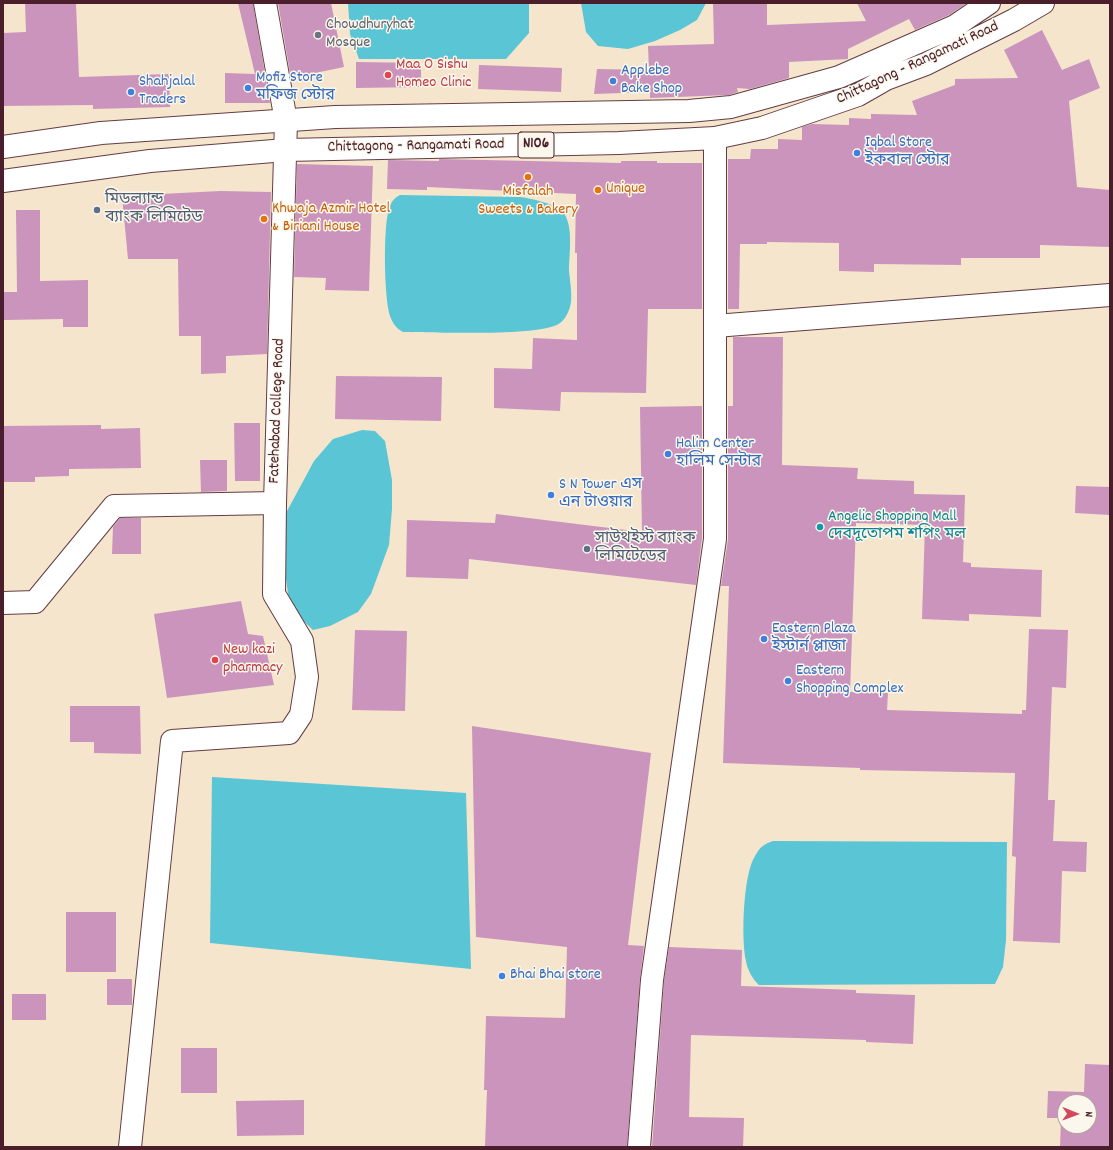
<!DOCTYPE html>
<html>
<head>
<meta charset="utf-8">
<style>
	body { margin:0 }
	#map { position:relative; width:1113px; height:1150px; overflow:hidden; background:#f5e5cd; font-family:Dekko,sans-serif }
	canvas { display:block }
	.frame { position:absolute; inset:0; border:4px solid #4a1f2b; pointer-events:none }
	.north { position:absolute; left:1057px; top:1094px; width:40px; height:40px; box-sizing:border-box; background:#fbf7ec; border:1px solid #b4a19f; border-radius:50%; rotate:91deg; font-size:11px; font-weight:700; line-height:16px; text-align:center; color:#4a1f2b }
	.north::after { content:''; display:block; margin:auto; width:14px; height:18px; background:#d1495b; clip-path:polygon(50% 0,100% 100%,50% 72%,0 100%) }
</style>
</head>
<body>
<div id="map">
<canvas width="1113" height="1150"></canvas>
<div class="frame"></div>
<div class="north">N</div>
</div>
<script>
const ctx = document.querySelector('canvas').getContext('2d');
ctx.lineJoin = 'round';
function fillPath(path, color) { ctx.fillStyle = color; ctx.fill(path, 'evenodd'); }
function trace(path, color, width, dash) { ctx.strokeStyle = color; ctx.lineWidth = width; ctx.lineCap = dash ? 'butt' : 'round'; ctx.setLineDash(dash || []); ctx.stroke(path); }
function label(font, color, halo, rows, align = 'center') {
  ctx.font = font + ' Dekko,"Noto Sans Bengali",sans-serif'; ctx.lineWidth = 3; ctx.setLineDash([]); ctx.textBaseline = 'middle'; ctx.strokeStyle = halo; ctx.fillStyle = color; for (const [text, x, y, turn = 0] of rows) {
    ctx.save(); ctx.translate(x, y); ctx.rotate((+turn || 0) * Math.PI / 180); ctx.textAlign = isNaN(turn) ? turn : align; if (halo) ctx.strokeText(text, 0, 0); ctx.fillText(text, 0, 0); ctx.restore();
  }
}
fillPath(new Path2D(`
	M348,3H529V33L506,59H359L350,34Z
	M581,3H706L697,20L680,30L655,41L628,49L598,46L586,32Z
	M400,195L520,197C529,198 557,204 563,212C574,226 569,254 569,271C570,281 572,292 571,302C570,309 566,319 560,323C542,337 432,332 403,332C396,328 393,324 390,316C384,298 383,227 389,209C391,202 394,198 400,195Z
	M362,430L375,431L385,441L392,480V509L389,545L371,594L358,612L330,626L313,630L290,608L286,579V513L314,461L333,439Z
	M212,777L466,793L471,969L210,943Z
	M773,841L1007,842L1006,940L1003,967L995,984L759,985C753,980 747,969 746,961C741,939 743,875 755,856C760,847 764,844 773,841Z`), '#5ac5d4');
fillPath(new Path2D(`
	M25,3H76L79,77L169,74L170,107L93,109V105L3,106V33L26,32Z
	M238,3H253L270,103H225V73L255,74Z
	M278,3H331L344,67L291,78Z
	M713,3H767V25L866,21L857,3H967L949,15L915,30L909,19L848,49V59L789,62V78L750,89L737,88L738,92L729,95L650,98V92L594,94L597,69L649,70L648,46L714,44Z
	M1042,30L1062,70L1089,59L1100,88L1069,101L1077,187L1110,190V247L1040,245V258H961V265L874,264V272L839,271V243L767,242V244H740L739,309H728V159H750L751,149H778V139L802,140V127L812,124L849,125V118L871,119V114L917,115L912,101L955,85V79L1018,78L1004,50Z
	M356,62L421,63V87L356,88Z
	M479,65L562,68L561,92L478,89Z
	M439,159L621,163V161H657V163H702V309H648L646,393L561,392L560,411L494,408V368L532,369L533,338L577,340V253H575L576,194L427,187V190L387,189L388,160L439,161Z
	M297,164L373,166L369,291L325,290L326,278L294,277Z
	M220,191L271,192L267,354L226,356V373L201,374V336H179L178,259H128L122,196Z
	M16,210H40V281L88,280V327H63V319L3,320V292H17Z
	M733,337H783L782,465L858,468L857,479L914,481V494L965,495L963,562L971,563V567L1042,570L1041,617L969,614V621L922,619L925,525L856,523L850,692L888,693L887,710L1022,714V710H1026L1029,629L1068,630L1066,688L1052,687L1048,800H1055L1053,841L1087,842L1086,872L1062,871L1060,943L1013,941L1016,857L1012,856L1015,773L860,770V768L723,763L729,586H721L728,539V406H733Z
	M336,376L442,377L441,421L335,419Z
	M702,406V538L696,585L469,559L468,579L406,577L407,520L495,523L496,514L642,532L640,407Z
	M234,423H260V481H235Z
	M101,425V429L140,428L141,468L69,469V476L35,477V482H3V426Z
	M200,460H227V491L201,492Z
	M1076,486L1110,487V515L1075,513Z
	M120,518H141V554H112L113,527Z
	M241,601L248,634L263,636L274,685L167,698L154,614Z
	M355,630L407,631L405,711L352,710Z
	M70,706H140L141,754L94,753V742H70Z
	M472,726L651,753L628,945L644,946L640,979L627,1147H485L487,1090H484L486,1016L565,1018L567,947L476,937Z
	M66,912H116V972H66Z
	M669,947L742,950L741,986L856,990V993L915,995L913,1044L866,1042V1040L691,1035L689,1117L744,1118L743,1147H652L664,981Z
	M107,979H132V1005H107Z
	M12,994H46V1020H12Z
	M181,1048H217V1093H181Z
	M1085,1064L1110,1065V1147H1060L1061,1118H1047L1048,1091L1084,1092ZM1065,1102H1089V1126H1065Z
	M304,1100V1135L237,1136L236,1101Z`), '#ca94bc');
const minor = new Path2D(`
	M715,326L1110,295
	M3,603L35,602L114,506L275,503L286,121L265,3
	M130,1147L172,741L289,733L301,715L307,677L302,641L274,594L275,503
	M639,1147L652,980L715,539V138`);
const highway = new Path2D(`
	M3,147L101,133L335,117L689,111L731,107L839,77L955,26L989,3
	M3,181L150,161L286,150L619,143L715,138L762,128L858,95L886,79L926,64L1014,20L1043,3`);
trace(minor, '#643d43', 24);
trace(highway, '#643d43', 24);
trace(minor, '#fff', 22);
trace(highway, '#fff', 22);
for (const [x, y, r, color] of [
	[318,35,4,"#6b7280"],
	[388,75,4,"#e0444e"],
	[613,81,4,"#3f7fe0"],
	[248,88,4,"#3f7fe0"],
	[131,92,4,"#3f7fe0"],
	[857,153,4,"#3f7fe0"],
	[528,177,4,"#e8710a"],
	[598,190,4,"#e8710a"],
	[97,210,4,"#5c6f8a"],
	[264,219,4,"#e8710a"],
	[668,454,4,"#3f7fe0"],
	[551,495,4,"#3f7fe0"],
	[820,527,4,"#0f9aa8"],
	[587,549,4,"#5c6f8a"],
	[764,639,4,"#3f7fe0"],
	[215,660,4,"#e0444e"],
	[788,681,4,"#3f7fe0"],
	[502,976,4,"#3f7fe0"]
]) { const dot = new Path2D(); dot.arc(x, y, r, 0, 2 * Math.PI); ctx.fillStyle = color; ctx.fill(dot); trace(dot, '#fbf7ec', 1.5); }
for (const [x, y, w] of [
	[536,145,36]
]) { const box = new Path2D(); box.roundRect(x - w / 2, y - 13, w, 26, 3); ctx.fillStyle = '#fbf7ec'; ctx.fill(box); trace(box, '#4a1f2b', 1); }
label('bold 15px', '#4a1f2b', null, [
	["N106",536,145]
]);
label('16px', '#5b616d', '#fbf7ec', [
	["Chowdhuryhat",326,26],
	["Mosque",326,44]
], 'left');
label('16px', '#4a1f2b', '#fbf7ec', [
	["Chittagong - Rangamati Road",918,64,-25],
	["Chittagong - Rangamati Road",416,147,-1],
	["Fatehabad College Road",278,411,-88]
]);
label('16px', '#be3a42', '#fbf7ec', [
	["Maa O Sishu",396,66],
	["Homeo Clinic",396,84],
	["New kazi",223,651],
	["pharmacy",223,669]
], 'left');
label('16px', '#366cbe', '#fbf7ec', [
	["Applebe",621,72],
	["Bake Shop",621,90],
	["Mofiz Store",256,79],
	["মফিজ স্টোর",256,97],
	["Shahjalal",139,83],
	["Traders",139,101],
	["Iqbal Store",865,144],
	["ইকবাল স্টোর",865,162],
	["Halim Center",676,445],
	["হালিম সেন্টার",676,463],
	["S N Tower এস",559,486],
	["এন টাওয়ার",559,504],
	["Eastern Plaza",772,630],
	["ইস্টার্ন প্লাজা",772,648],
	["Eastern",796,672],
	["Shopping Complex",796,690],
	["Bhai Bhai store",510,976]
], 'left');
label('16px', '#c56008', '#fbf7ec', [
	["Unique",606,190],
	["Misfalah",528,193,"center"],
	["Sweets & Bakery",528,211,"center"],
	["Khwaja Azmir Hotel",272,210],
	["& Biriani House",272,228]
], 'left');
label('16px', '#4e5e75', '#fbf7ec', [
	["মিডল্যান্ড",105,201],
	["ব্যাংক লিমিটেড",105,219],
	["সাউথইস্ট ব্যাংক",595,540],
	["লিমিটেডের",595,558]
], 'left');
label('16px', '#0d838f', '#fbf7ec', [
	["Angelic Shopping Mall",828,518],
	["দেবদূতোপম শপিং মল",828,536]
], 'left');
</script>
</body>
</html>
